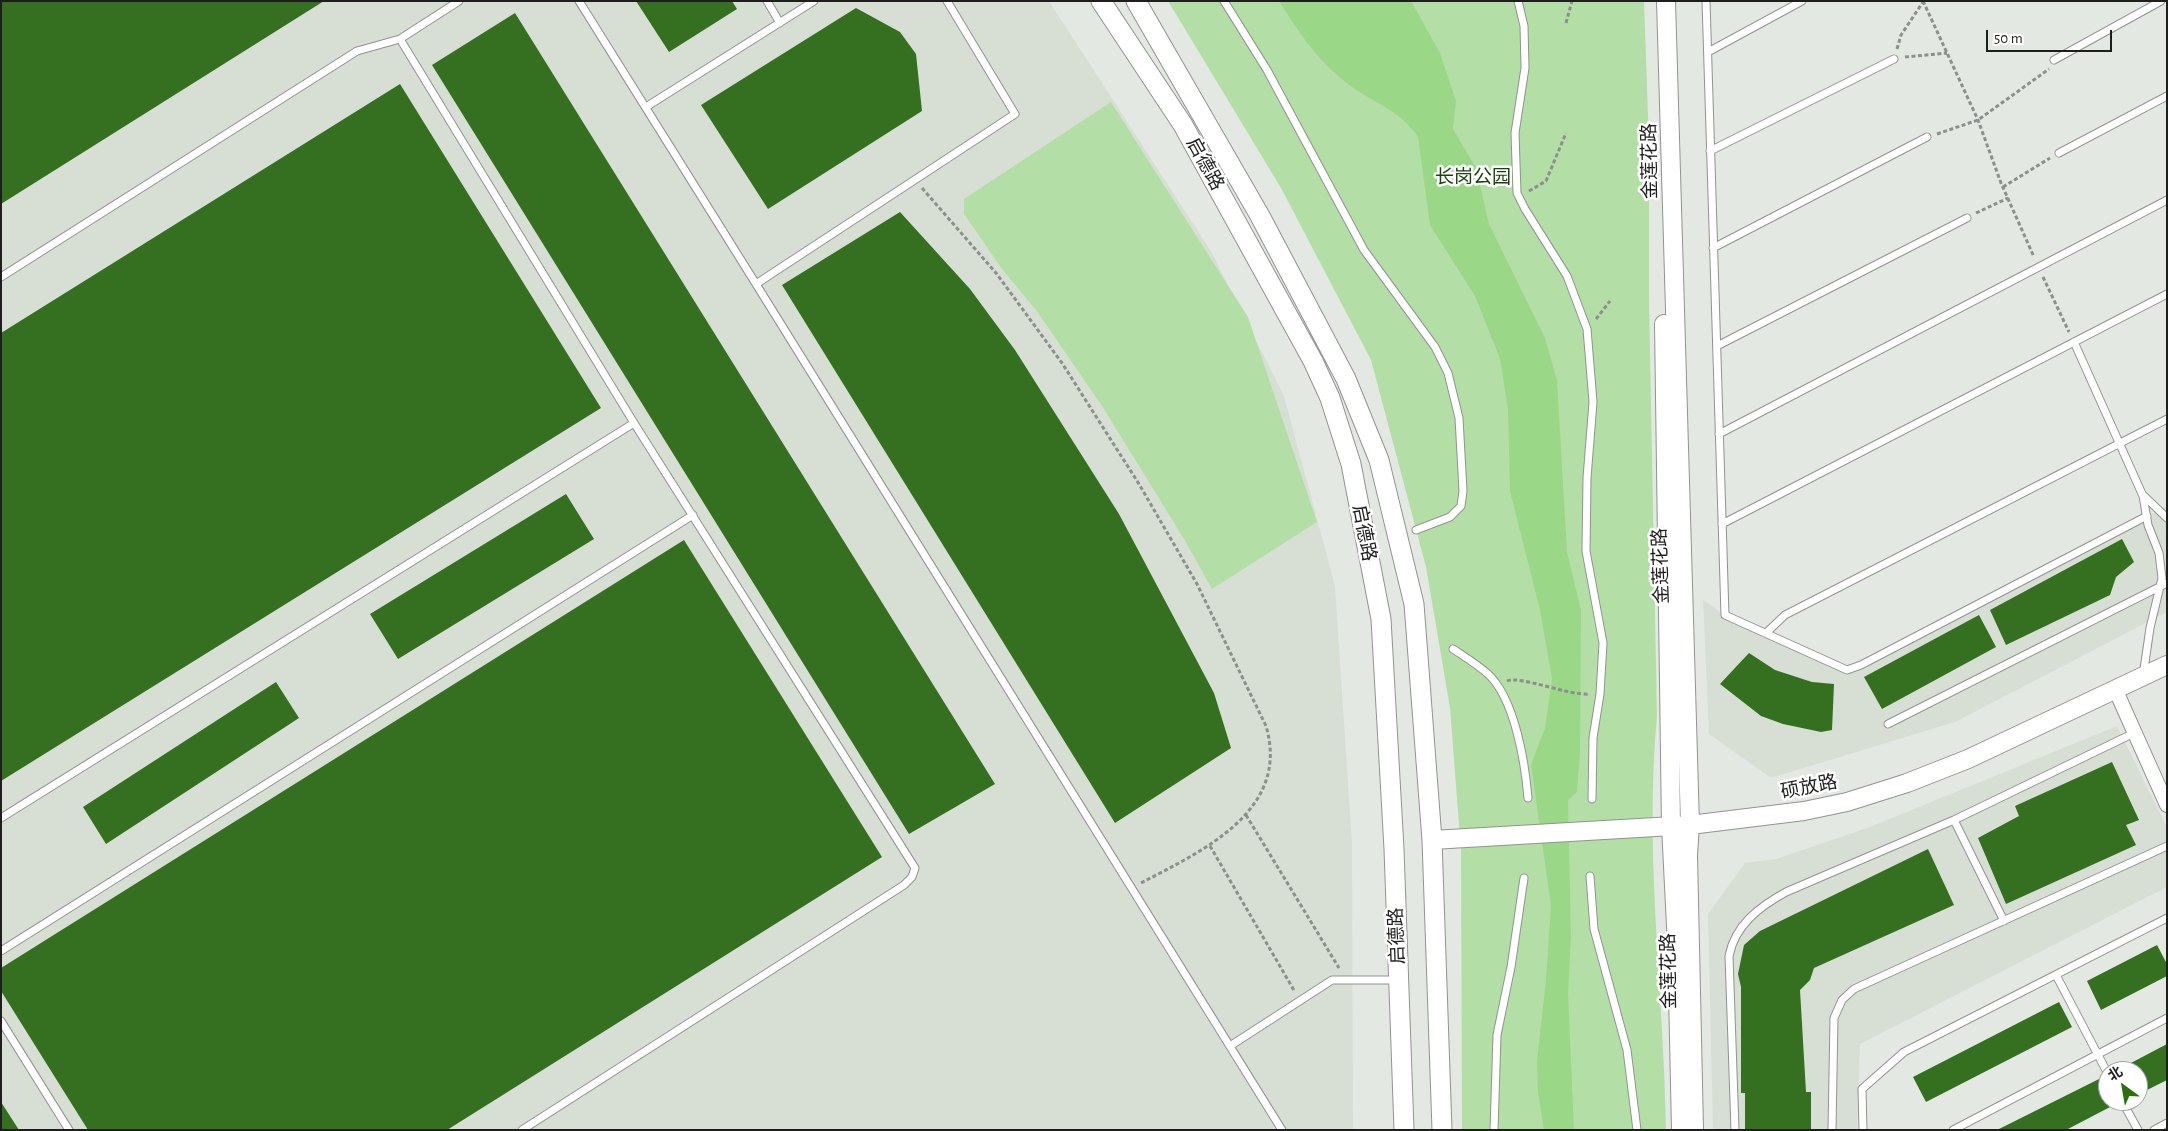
<!DOCTYPE html>
<html>
<head>
<meta charset="utf-8">
<style>
	body { margin:0 }
	#map { position:relative; width:2168px; height:1131px; overflow:hidden; background:#e4e8e3; font-family:"Alegreya Sans","Noto Sans SC",sans-serif }
	canvas { display:block }
	.frame { position:absolute; inset:0; border:2px solid #1e1f1d; pointer-events:none }
	.north { position:absolute; left:2098px; top:1061px; width:50px; height:50px; box-sizing:border-box; background:#fff; border:1px solid #a5a5a5; border-radius:50%; rotate:328deg; font-size:14px; font-weight:700; line-height:20px; text-align:center; color:#1e1f1d }
	.north::after { content:''; display:block; margin:auto; width:18px; height:22px; background:#2b700c; clip-path:polygon(50% 0,100% 100%,50% 72%,0 100%) }
	.scale { position:absolute; left:1986px; top:30px; width:126px; height:22px; box-sizing:border-box; border:2px solid #1e1f1d; border-top:0; padding-left:6px; font-size:15px; line-height:18px; white-space:nowrap; color:#1e1f1d; -webkit-text-stroke:4px #fff; paint-order:stroke }
</style>
</head>
<body>
<div id="map">
<canvas width="2168" height="1131"></canvas>
<div class="frame"></div>
<div class="north">北</div>
<div class="scale">50 m</div>
</div>
<script>
const ctx = document.querySelector('canvas').getContext('2d');
ctx.lineJoin = 'round';
function fillPath(path, color) { ctx.fillStyle = color; ctx.fill(path, 'evenodd'); }
function trace(path, color, width, dash) { ctx.strokeStyle = color; ctx.lineWidth = width; ctx.lineCap = dash ? 'butt' : 'round'; ctx.setLineDash(dash || []); ctx.stroke(path); }
function label(font, color, halo, rows, align = 'center') {
  ctx.font = font + ' "Alegreya Sans","Noto Sans SC",sans-serif'; ctx.lineWidth = 5; ctx.setLineDash([]); ctx.textBaseline = 'middle'; ctx.strokeStyle = halo; ctx.fillStyle = color; for (const [text, x, y, turn = 0] of rows) {
    ctx.save(); ctx.translate(x, y); ctx.rotate((+turn || 0) * Math.PI / 180); ctx.textAlign = isNaN(turn) ? turn : align; if (halo) ctx.strokeText(text, 0, 0); ctx.fillText(text, 0, 0); ctx.restore();
  }
}
fillPath(new Path2D(`
	M1,1H1049L1212,253L1284,396L1335,586L1352,843L1353,1130H1Z
	M2167,506V612L1955,722L1771,778L1709,734L1703,600L1725,615L1847,670L1861,665Z
	M2117,726L2167,827V887L1860,1044L1857,1130H1713L1708,914L1745,863L1776,859L1870,827Z`), '#d7dfd4');
fillPath(new Path2D(`
	M1168,1H1644L1649,144V299L1657,716C1644,855 1664,992 1666,1130H1462L1461,850L1450,708L1426,567L1371,360L1281,188Z
	M1111,102L1248,317L1317,522L1212,589L1184,539L1102,406L1036,310L1002,269L964,214V199Z`), '#b3dfa6');
fillPath(new Path2D(`
	M1279,1H1411L1440,53L1456,101L1453,129L1476,168L1489,224L1545,338L1557,380L1567,552L1581,610L1580,753L1577,792L1568,800L1571,937L1568,993L1574,1130H1544L1538,1092L1537,1060L1546,980L1551,906L1531,765L1545,728L1552,679L1540,610L1510,491L1508,409L1500,359L1475,296L1430,225L1418,137C1403,112 1370,101 1348,84C1316,59 1300,34 1279,1Z`), '#9ad887');
fillPath(new Path2D(`
	M1,1H324L1,204Z
	M636,1H732L737,9L669,52Z
	M856,8L900,32L916,54L922,111L768,209L701,105Z
	M515,13L995,784L909,834L432,65Z
	M400,84L601,408L1,781V333Z
	M900,212L970,289L1015,350L1119,514L1214,693L1231,748L1115,823L782,285Z
	M566,494L594,539L398,659L370,614Z
	M2122,539L2134,562L2116,577L2110,595L2006,645L1990,610Z
	M684,540L882,857L447,1130H88L1,991V968Z
	M1979,615L1996,647L1882,709L1864,677Z
	M1749,653L1775,670L1812,682L1834,684L1832,730L1821,732L1783,724L1761,716L1720,684Z
	M276,682L299,718L106,844L83,807Z
	M2112,762L2139,820L2126,825L2136,845L2006,904L1978,838L2019,816L2015,806Z
	M1928,849L1954,905L1814,968L1810,980L1800,990L1806,1092H1811V1130H1745V1093H1741V987L1738,974L1744,945L1760,931Z
	M2157,945L2167,964V976L2101,1010L2087,981Z
	M2059,1002L2072,1027L1926,1102L1913,1077Z
	M2167,1044V1080L2143,1092L2138,1082V1071H2133L2129,1064Z
	M2099,1079L2112,1106L2066,1130H1997Z
	M1,1102L19,1130H1Z`), '#356f20');
const service = new Path2D(`
	M579,1L756,284L1015,114L947,1
	M767,1L780,23
	M1224,1L1267,70L1364,250L1435,347L1448,373L1459,418L1463,491L1461,506L1450,517L1416,530
	M1518,1L1524,26L1525,68L1515,133L1517,193L1525,209L1567,276L1587,329L1593,402L1587,478L1586,551L1603,643L1600,694L1593,738L1592,799
	M1706,1L1725,615L1847,670L1861,665L2147,516
	M400,39L634,423L915,868L912,877L904,885L522,1130
	M1708,52L1802,1
	M2054,60L2161,1
	M646,107L814,1
	M1710,151L1894,59
	M2059,153L2167,96
	M1713,248L1927,137
	M1,277L357,51L400,39L459,1
	M756,284L1282,1130
	M2074,342L2143,496L2148,525L2159,553L2162,578L2150,628L2143,676
	M1717,346L1967,218
	M1719,434L2167,200
	M2144,496L2167,518
	M1722,524L2167,294
	M1766,633L1785,615L2167,419
	M1453,649C1465,657 1478,665 1488,674C1515,699 1525,763 1528,798
	M1888,724L2167,583
	M1,818L634,423
	M1954,820L2004,921
	M1590,876L1594,929L1627,1050L1637,1130
	M1,951L693,515
	M2056,975L2108,1074
	M1,1021L69,1130
	M1230,1046L1332,980H1397
	M2122,1101L2138,1130
	M1494,1130L1497,1035L1511,967L1524,878
	M1735,1130L1729,956C1735,925 1759,907 1786,892L1954,820L2134,733
	M1832,1130L1834,1018L1842,1000L1854,989L2167,846
	M1863,1130L1862,1089L1904,1052L2167,918
	M1953,1130L2167,1018
	M2154,1130L2167,1123`);
const minor = new Path2D(`
	M2116,691L2167,805`);
const tertiary = new Path2D(`
	M1666,1L1690,825L1688,855L1694,1130
	M1664,324L1671,826L1677,946L1681,1130
	M1432,840L1690,825L1804,811L1847,802L1907,783L1968,759L2167,665`);
const secondary = new Path2D(`
	M1101,1L1183,125L1313,361L1330,398L1351,464L1381,619L1394,849L1404,1130
	M1136,1L1260,216L1346,379L1379,460L1414,604L1432,840L1442,1130`);
trace(service, '#90948f', 9);
trace(minor, '#90948f', 16);
trace(tertiary, '#90948f', 20);
trace(secondary, '#90948f', 21);
trace(new Path2D(`
	M1923,1L1978,120L2001,183L2034,257
	M1566,23L1572,1
	M1897,49L1901,35L1923,2
	M1905,57L1947,53
	M1937,134L1978,120L2049,69
	M2003,187L2050,158
	M922,188L996,273L1062,363L1139,484L1197,584L1266,726C1291,811 1202,851 1141,883
	M1529,191L1546,181L1566,133
	M1976,213L2008,198
	M2043,277L2069,332
	M1596,319L1610,301
	M1507,681C1519,675 1569,696 1590,694
	M1246,815L1339,968
	M1210,846L1295,992`), '#8c8f8b', 3, [4, 2.5]);
trace(service, '#fff', 7);
trace(minor, '#fff', 14);
trace(tertiary, '#fff', 18);
trace(secondary, '#fff', 19);
label('19px', '#1e1f1d', '#fff', [
	["金莲花路",1650,161,-91],
	["启德路",1205,164,61],
	["启德路",1364,533,79],
	["金莲花路",1661,566,-92],
	["硕放路",1809,787,-11],
	["启德路",1397,936,-92],
	["金莲花路",1669,971,-91]
]);
label('19px', '#1a420b', '#fff', [
	["长岗公园",1473,177]
]);
</script>
</body>
</html>
